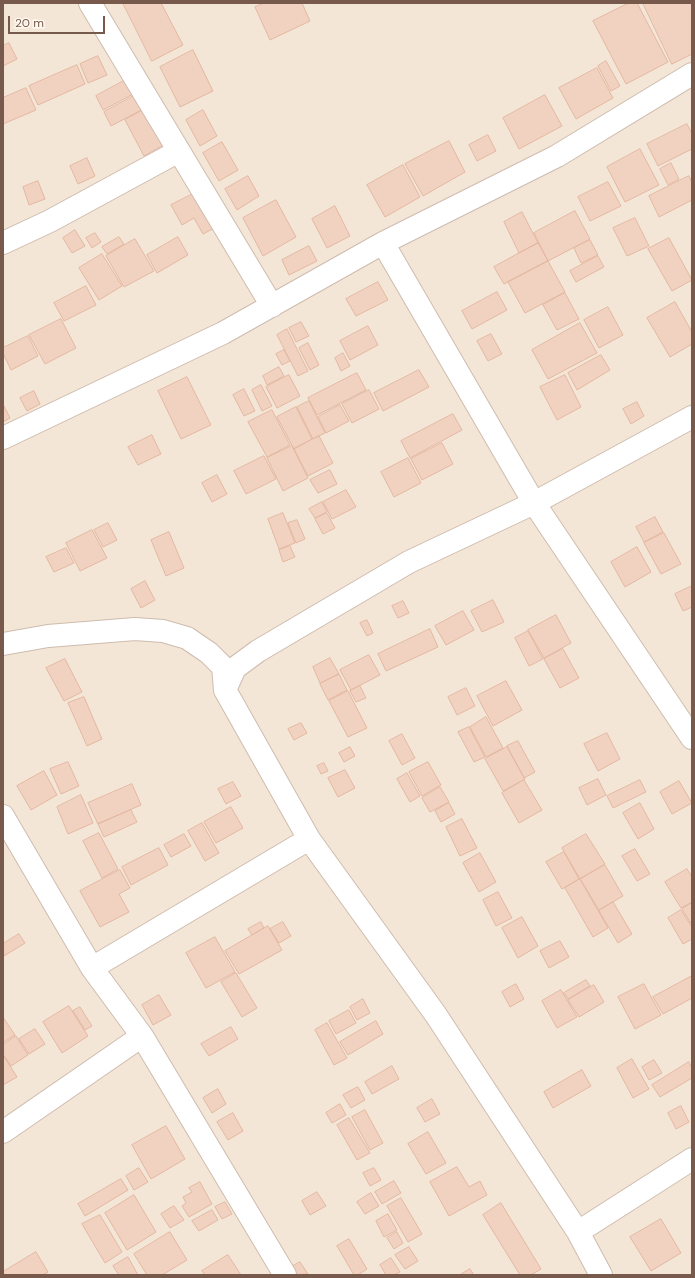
<!DOCTYPE html>
<html>
<head>
<meta charset="utf-8">
<style>
	body { margin:0 }
	#map { position:relative; width:695px; height:1278px; overflow:hidden; background:#fcf4e9; font-family:"DM Sans",sans-serif }
	canvas { display:block }
	.frame { position:absolute; inset:0; border:4px solid #775a4c; pointer-events:none }
	.scale { position:absolute; left:8px; top:16px; width:97px; height:18px; box-sizing:border-box; border:2px solid #775a4c; border-top:0; padding-left:5px; font-size:12px; line-height:14px; white-space:nowrap; color:#775a4c; -webkit-text-stroke:3px #fff8ef; paint-order:stroke }
</style>
</head>
<body>
<div id="map">
<canvas width="695" height="1278"></canvas>
<div class="frame"></div>
<div class="scale">20 m</div>
</div>
<script>
const ctx = document.querySelector('canvas').getContext('2d');
ctx.lineJoin = 'round';
function fillPath(path, color) { ctx.fillStyle = color; ctx.fill(path, 'evenodd'); }
function trace(path, color, width, dash) { ctx.strokeStyle = color; ctx.lineWidth = width; ctx.lineCap = dash ? 'butt' : 'round'; ctx.setLineDash(dash || []); ctx.stroke(path); }
fillPath(new Path2D(`
	M3,3H692V1275H3Z`), '#f4e6d7');
const building = new Path2D(`
	M123,3H161L183,45L152,61Z
	M265,3H302L310,21L270,40L255,7Z
	M629,3H637L668,62L626,84L593,21Z
	M643,3H692V54L672,64Z
	M9,43L17,59L3,66V46Z
	M193,50L213,91L180,107L160,67Z
	M98,56L107,75L88,83L80,64Z
	M606,61L620,86L611,91L598,66Z
	M77,65L85,84L38,105L29,86Z
	M597,68L613,98L576,119L559,88Z
	M131,77L139,91L103,110L96,96Z
	M26,88L36,110L3,124V98Z
	M141,92L149,106L111,126L104,112Z
	M545,95L562,126L519,149L503,118Z
	M147,108L167,143L144,156L125,120Z
	M203,110L217,136L200,146L186,120Z
	M687,124L692,134V149L658,166L647,144Z
	M488,135L496,151L477,161L469,145Z
	M449,141L465,172L423,196L405,164Z
	M222,142L238,170L219,181L203,153Z
	M640,149L659,185L625,202L607,167Z
	M87,158L95,176L78,184L70,166Z
	M671,163L679,179L668,185L660,169Z
	M403,165L420,197L385,217L367,185Z
	M248,176L259,196L237,210L225,189Z
	M689,176L692,183V200L659,217L649,196Z
	M38,181L45,199L29,205L23,187Z
	M608,182L621,206L590,221L578,197Z
	M201,190L220,225L203,234L194,218L182,225L171,205Z
	M276,200L296,237L263,256L243,218Z
	M335,206L350,236L327,248L312,219Z
	M575,211L590,239L548,261L534,233Z
	M522,212L538,243L519,253L504,222Z
	M635,218L649,246L627,256L613,228Z
	M75,230L85,246L72,253L63,238Z
	M95,233L101,242L92,248L86,238Z
	M119,237L124,244L107,254L102,247Z
	M178,237L188,255L157,273L147,255Z
	M669,238L692,280L672,291L648,249Z
	M135,239L154,271L124,287L106,256Z
	M590,240L598,255L581,263L574,248Z
	M538,243L548,261L504,284L494,267Z
	M309,246L317,261L289,275L282,260Z
	M102,254L122,286L99,300L79,268Z
	M598,256L604,267L576,282L570,271Z
	M548,261L565,292L525,313L508,282Z
	M378,282L388,300L356,316L346,299Z
	M86,286L96,305L64,321L54,303Z
	M497,292L507,310L472,329L462,311Z
	M565,293L579,319L557,330L543,305Z
	M675,302L692,332V344L670,357L647,318Z
	M608,307L623,335L599,348L584,320Z
	M61,319L76,348L45,364L29,335Z
	M301,322L309,336L296,342L289,328Z
	M580,323L597,353L548,379L532,350Z
	M368,326L378,345L350,360L340,341Z
	M287,329L308,371L298,376L277,335Z
	M491,334L502,354L488,361L477,341Z
	M28,336L38,356L11,370L3,353V348Z
	M308,343L319,365L310,370L299,348Z
	M284,350L290,361L282,365L276,354Z
	M343,353L350,366L341,371L335,358Z
	M601,355L610,370L577,390L568,373Z
	M279,367L284,376L267,385L263,376Z
	M419,370L429,387L383,411L374,393Z
	M357,373L366,390L317,415L308,398Z
	M289,375L300,396L277,408L266,387Z
	M565,375L581,407L557,420L540,387Z
	M187,377L211,425L181,439L158,391Z
	M261,385L272,406L262,411L252,390Z
	M244,389L255,411L244,416L233,395Z
	M369,390L379,409L352,423L342,404Z
	M34,391L40,404L27,411L20,398Z
	M309,401L325,433L313,439L297,407Z
	M637,402L644,416L631,424L623,409Z
	M3,404L10,418L3,422Z
	M340,405L349,421L326,433L318,417Z
	M296,407L312,439L294,449L277,417Z
	M272,410L290,445L267,457L248,422Z
	M453,414L462,430L410,458L401,441Z
	M152,435L161,454L138,465L128,447Z
	M319,436L333,463L308,476L294,449Z
	M442,443L453,464L422,480L411,459Z
	M292,446L308,478L283,491L267,458Z
	M264,456L276,479L246,494L234,471Z
	M408,458L421,483L394,497L381,472Z
	M330,470L337,484L318,493L310,480Z
	M217,475L227,494L212,502L202,483Z
	M346,490L356,507L332,519L323,502Z
	M322,502L327,512L315,518L309,509Z
	M283,513L295,543L279,549L268,519Z
	M327,513L335,528L323,534L315,519Z
	M655,517L663,532L644,542L636,527Z
	M297,520L305,539L296,543L288,523Z
	M108,523L117,540L103,547L94,530Z
	M92,530L107,558L80,571L66,543Z
	M169,532L184,568L166,576L151,540Z
	M664,533L681,564L661,574L644,543Z
	M290,546L295,557L283,562L279,550Z
	M637,547L651,572L625,587L611,562Z
	M66,548L74,563L54,572L46,557Z
	M145,581L155,600L141,608L131,589Z
	M692,586V607L683,611L675,594Z
	M493,600L504,622L482,632L471,611Z
	M403,601L409,613L398,618L392,606Z
	M463,611L474,630L446,645L435,626Z
	M556,615L571,643L544,658L528,630Z
	M367,620L373,633L367,636L360,623Z
	M430,629L438,647L386,671L378,654Z
	M528,631L543,659L529,666L515,638Z
	M563,649L579,678L560,688L544,659Z
	M369,655L380,675L351,690L340,670Z
	M330,658L339,674L320,683L313,667Z
	M65,659L82,692L64,701L46,668Z
	M339,674L347,690L328,700L320,684Z
	M506,681L522,710L493,726L477,696Z
	M360,686L366,698L356,702L350,691Z
	M466,688L475,706L457,715L448,697Z
	M348,691L367,728L348,737L329,701Z
	M84,697L102,739L87,746L68,703Z
	M486,717L503,748L486,757L470,727Z
	M301,723L307,733L294,740L288,729Z
	M469,727L485,757L474,762L458,732Z
	M607,733L620,759L598,771L584,744Z
	M402,734L415,758L402,765L389,741Z
	M518,741L535,772L524,778L507,746Z
	M350,747L355,756L344,762L339,753Z
	M507,747L525,779L503,791L485,759Z
	M68,762L79,786L61,794L50,769Z
	M428,762L441,785L422,796L409,772Z
	M324,763L328,771L321,774L317,766Z
	M345,770L355,788L338,797L328,778Z
	M44,771L57,795L31,810L17,786Z
	M407,773L420,796L410,802L397,779Z
	M598,779L606,795L587,805L579,788Z
	M524,780L542,810L519,823L502,793Z
	M640,780L646,792L613,808L607,796Z
	M679,781L692,803L672,814L660,792Z
	M233,782L241,796L226,804L218,789Z
	M132,784L141,805L98,824L88,803Z
	M440,787L449,802L430,812L422,798Z
	M81,795L93,823L68,834L57,807Z
	M449,803L455,814L441,822L435,811Z
	M640,803L654,829L638,839L623,813Z
	M231,807L243,828L216,843L204,822Z
	M131,810L137,822L104,837L98,824Z
	M462,819L477,848L460,856L446,827Z
	M202,823L219,853L205,861L188,831Z
	M99,833L118,869L102,878L83,841Z
	M184,834L191,846L171,857L164,845Z
	M586,834L605,864L580,879L562,848Z
	M159,848L168,865L131,885L122,867Z
	M635,849L650,874L637,881L622,856Z
	M564,852L579,879L562,889L546,862Z
	M480,853L496,882L479,892L463,863Z
	M605,865L623,896L599,910L580,879Z
	M687,869L692,877V902L681,908L665,882Z
	M120,870L130,888L119,894L129,912L100,927L80,891Z
	M580,879L608,928L593,937L565,888Z
	M498,892L512,918L496,926L483,900Z
	M613,902L632,934L618,943L599,911Z
	M692,903V925L682,909Z
	M681,910L692,927V939L683,944L668,918Z
	M522,917L538,946L518,958L502,928Z
	M261,922L264,928L252,935L248,929Z
	M283,922L291,936L279,943L270,929Z
	M268,926L282,950L239,974L225,951Z
	M19,934L25,943L4,956L3,944Z
	M215,937L235,972L206,988L186,953Z
	M560,941L569,957L549,968L540,951Z
	M236,973L257,1008L242,1017L221,982Z
	M692,976V998L663,1014L653,997Z
	M586,980L590,986L568,999L564,993Z
	M516,984L524,999L510,1007L502,992Z
	M644,984L661,1015L635,1029L618,997Z
	M594,985L604,1002L579,1017L568,1000Z
	M561,990L577,1017L557,1028L542,1001Z
	M159,995L171,1015L153,1025L142,1005Z
	M363,999L370,1013L357,1020L350,1007Z
	M69,1006L88,1036L62,1053L43,1022Z
	M80,1007L92,1026L85,1030L73,1011Z
	M349,1010L356,1023L336,1034L329,1021Z
	M3,1017L15,1035L4,1042L3,1040Z
	M376,1021L383,1034L348,1055L340,1042Z
	M327,1023L347,1058L334,1065L315,1030Z
	M231,1027L238,1039L209,1056L201,1044Z
	M35,1029L45,1044L29,1054L19,1039Z
	M16,1036L28,1055L11,1066L3,1054V1045Z
	M3,1055L17,1077L3,1085Z
	M632,1059L649,1089L633,1098L617,1068Z
	M654,1060L662,1073L649,1080L642,1067Z
	M689,1062L692,1068V1078L660,1097L652,1085Z
	M392,1066L399,1079L372,1094L365,1082Z
	M582,1070L591,1086L553,1108L544,1092Z
	M358,1087L365,1100L351,1108L343,1095Z
	M218,1089L226,1104L212,1113L203,1098Z
	M432,1099L440,1114L425,1122L417,1108Z
	M340,1104L346,1115L332,1123L326,1113Z
	M681,1106L689,1122L676,1129L668,1113Z
	M365,1110L383,1143L370,1150L352,1117Z
	M233,1113L243,1131L228,1140L217,1122Z
	M349,1118L370,1153L357,1160L337,1125Z
	M166,1126L185,1159L151,1179L132,1145Z
	M428,1132L446,1163L426,1174L408,1144Z
	M457,1167L469,1187L480,1181L487,1195L449,1216L430,1182Z
	M139,1168L148,1182L134,1190L126,1176Z
	M374,1168L381,1180L370,1186L363,1173Z
	M121,1179L128,1190L85,1216L78,1204Z
	M394,1181L401,1193L382,1204L375,1192Z
	M200,1182L212,1204L189,1217L182,1206L186,1203L183,1197L192,1192L189,1188Z
	M317,1192L326,1206L310,1215L302,1201Z
	M371,1193L379,1206L365,1214L357,1202Z
	M134,1195L156,1232L127,1250L105,1213Z
	M401,1198L422,1234L408,1242L387,1206Z
	M225,1202L232,1214L222,1219L215,1207Z
	M501,1203L541,1269L531,1275H520L483,1215Z
	M174,1206L184,1220L170,1228L161,1214Z
	M212,1210L218,1220L199,1231L192,1221Z
	M388,1214L397,1230L384,1237L376,1221Z
	M100,1215L122,1252L105,1263L82,1224Z
	M661,1219L681,1253L651,1271L630,1237Z
	M170,1232L187,1260L162,1275H147L134,1254Z
	M397,1232L403,1243L394,1249L387,1238Z
	M349,1239L367,1269L358,1275H354L337,1246Z
	M409,1247L418,1261L405,1269L395,1255Z
	M36,1252L48,1272L43,1275H5L3,1272Z
	M228,1255L241,1275H205L202,1271Z
	M128,1257L138,1275H119L113,1266Z
	M391,1258L400,1272L394,1275H386L380,1265Z
	M300,1262L308,1274L291,1275L288,1269Z
	M470,1269L474,1275H460Z`);
fillPath(building, '#f1d2c1');
trace(building, '#e4b8a1', 1);
const minor = new Path2D(`
	M90,3L272,306
	M3,243L50,221L179,151
	M383,243L534,503L692,738
	M3,438L223,333L383,243L557,156L692,74
	M3,644L48,636L135,629L163,631L187,638L209,653L223,667L225,690
	M3,816L92,968L142,1036L285,1275
	M92,968L309,839
	M3,1132L142,1036
	M578,1232L692,1159
	M601,1275L578,1232L436,1015L309,839L225,690L235,668L258,651L409,562L534,503L692,417`);
trace(minor, '#cebcae', 24);
trace(minor, '#fff', 22);
</script>
</body>
</html>
